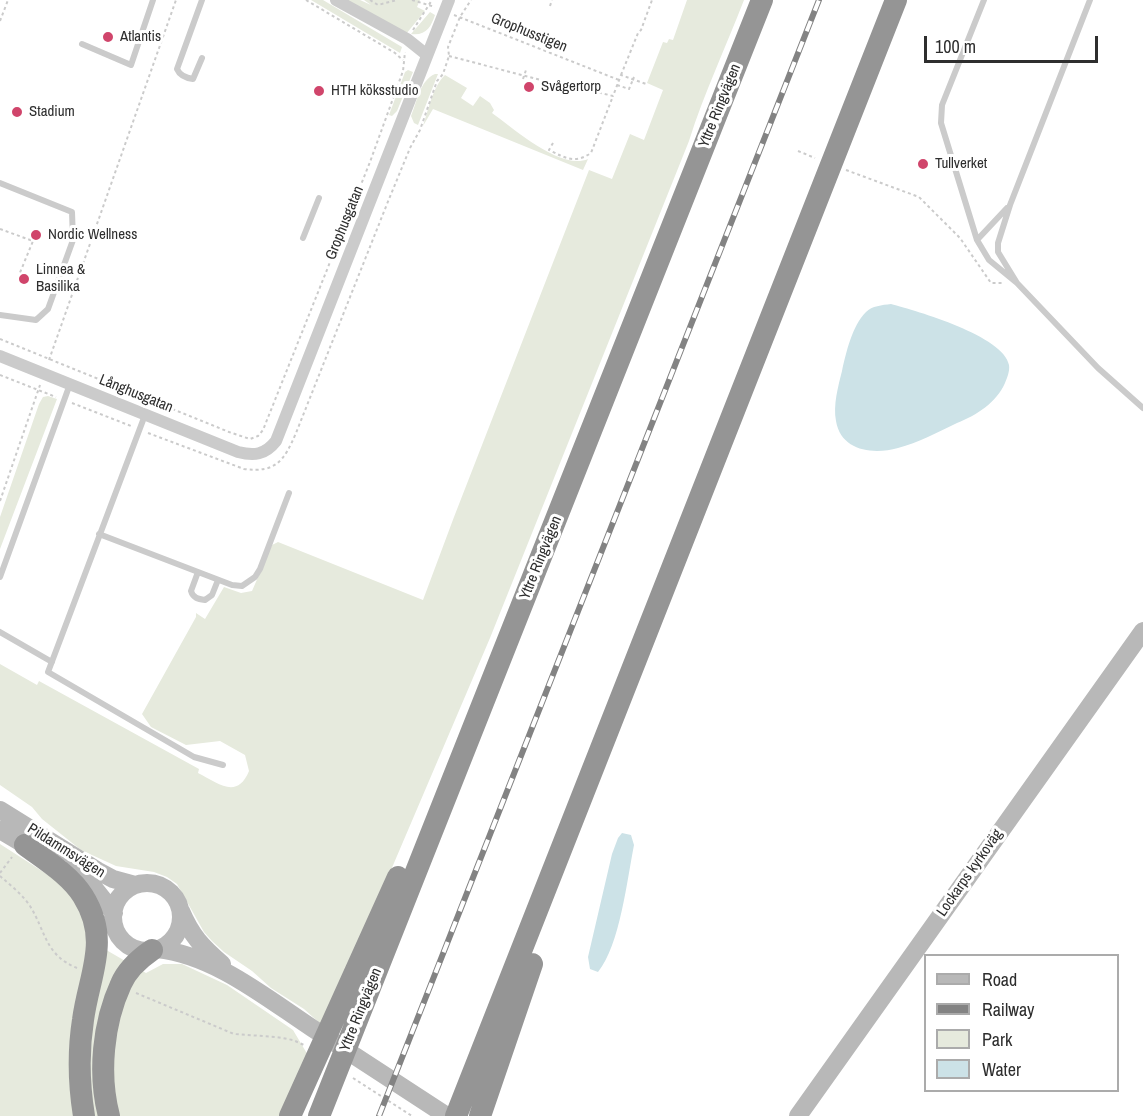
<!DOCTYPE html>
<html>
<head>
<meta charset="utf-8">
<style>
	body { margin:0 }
	#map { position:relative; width:1143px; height:1116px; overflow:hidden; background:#fff; font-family:"Archivo Narrow",sans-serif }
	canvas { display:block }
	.legend { position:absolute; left:924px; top:954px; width:195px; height:138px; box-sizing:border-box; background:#fff; border:2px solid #ababab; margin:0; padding:8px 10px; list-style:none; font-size:18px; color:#2e2e2e }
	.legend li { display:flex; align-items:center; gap:12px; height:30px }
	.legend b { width:30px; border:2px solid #ababab }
	.scale { position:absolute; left:924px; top:36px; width:174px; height:27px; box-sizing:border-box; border:3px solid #2e2e2e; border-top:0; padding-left:8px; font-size:18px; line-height:21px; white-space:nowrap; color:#2e2e2e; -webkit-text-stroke:4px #fff; paint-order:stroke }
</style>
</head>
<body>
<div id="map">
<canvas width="1143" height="1116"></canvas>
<ul class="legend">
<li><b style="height:8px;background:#b8b8b8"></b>Road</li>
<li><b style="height:8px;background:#838383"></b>Railway</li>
<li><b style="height:16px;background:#e6eadd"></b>Park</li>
<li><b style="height:16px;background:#cce2e7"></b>Water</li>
</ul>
<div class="scale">100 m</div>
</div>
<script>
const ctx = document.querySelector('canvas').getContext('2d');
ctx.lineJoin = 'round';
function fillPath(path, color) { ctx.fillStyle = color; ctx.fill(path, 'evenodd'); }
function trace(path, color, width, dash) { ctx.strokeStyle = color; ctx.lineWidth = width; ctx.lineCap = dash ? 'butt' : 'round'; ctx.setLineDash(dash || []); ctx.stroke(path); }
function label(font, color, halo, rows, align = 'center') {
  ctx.font = font + ' "Archivo Narrow",sans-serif'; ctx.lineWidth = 6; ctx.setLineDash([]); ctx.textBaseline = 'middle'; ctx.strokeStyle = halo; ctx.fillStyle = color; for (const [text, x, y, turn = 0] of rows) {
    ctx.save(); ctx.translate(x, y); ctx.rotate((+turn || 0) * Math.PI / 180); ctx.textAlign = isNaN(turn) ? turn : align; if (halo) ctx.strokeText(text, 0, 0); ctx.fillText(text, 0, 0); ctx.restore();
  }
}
fillPath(new Path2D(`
	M311,0H323L402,47L400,53Z
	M347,0H360L371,5L364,0H420L417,7L425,11L406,34Z
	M687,0H744C726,47 704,93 689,141L490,638L324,1027L304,1009L271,988L252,971L224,952L212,941L204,932L177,884L167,877L154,872L116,866L81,850L42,819L32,807L0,785V664L37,685L39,681L199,769L198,773C218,783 237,800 249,771L245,755L220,741L186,745L151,727L142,714L196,617V613L205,619L224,587L241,593L252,591L272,545L278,542L423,600L454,517L589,170L612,179L630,134L644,140L663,90L647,83L663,42L667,43L669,39L673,40Z
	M430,12L435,15C431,27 426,36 411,34Z
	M408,70L413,72L397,111L392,116L389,115L405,72Z
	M435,74H438L418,125L414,123L411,116C417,102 420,80 435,74Z
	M445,75L467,88L461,98L473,106L480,96L490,103L494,110L492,113C513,128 561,171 588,159L583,170L433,109L423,126C428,111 433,86 445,75Z
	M48,396L57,399L0,549V517L39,404L43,397Z
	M0,844L70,889L83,912L89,940L146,973L163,964H182L227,985L293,1030L315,1067L296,1116H0Z`), '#e6eadd');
fillPath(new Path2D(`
	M891,304C917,311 1004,336 1009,365C1010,371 1007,378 1005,383C996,403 977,415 957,423C938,432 918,443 898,448C873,455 841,451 836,421C833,405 838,387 842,371C846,353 852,326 866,312C872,306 882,305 891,304Z
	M622,833L631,835L634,845C627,880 620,945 598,972L590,969L588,957L612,854L618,838Z`), '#cce2e7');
trace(new Path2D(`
	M306,0L395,53L403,60
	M370,0L378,5L397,0
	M412,0L435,7
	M550,6L552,0
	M454,15L619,80
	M0,21L8,0
	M413,30L432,0
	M449,56L560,85L561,83L613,96L621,75L646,84
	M621,75L638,33L641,30L652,0
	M523,79L526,70
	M617,85L629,89L634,77
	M553,143L549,150C565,158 575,164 591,153L613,96
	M798,151L815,158
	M846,170L919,197L960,238L991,283H1002
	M0,229L33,241L19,275
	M0,339L229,432L250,439L258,436L263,430L370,162L403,71L405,52
	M49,360L176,0
	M0,375L56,397
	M72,403L131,426
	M148,433L244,469C276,473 284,461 296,433L387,204L410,148L420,130L437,81L443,74L449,56L448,47L460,17L471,0
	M0,501L40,385
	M0,873L12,857
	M0,876C10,885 22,894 30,906C46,932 45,955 77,968
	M136,993L234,1034L276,1037L293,1040L304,1045
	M353,1078L412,1116`), '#cbcbcb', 2, [3, 3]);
trace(new Path2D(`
	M202,0L177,69C180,76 186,78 193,79L202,58
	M984,0L942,105L941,123L977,240L989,260L1017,283L998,252V243L1010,205L1090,0
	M82,44L131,65L153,0
	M0,183L72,212L73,240L48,309L36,320L0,315
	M303,238L319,198
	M977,240L1007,208
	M1017,283L1098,368L1143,408
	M145,415L48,672L194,757L223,765
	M99,534L232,585L242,586L255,577L260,569L289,493
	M198,572L191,591C193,598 198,599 205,600L212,595L218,580
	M0,577L70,384
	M0,632L52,662`), '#cbcbcb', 6);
trace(new Path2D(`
	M336,0L407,39L427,55
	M0,356L238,452C254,456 265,455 276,441L449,0`), '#cbcbcb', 12);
trace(new Path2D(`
	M0,810L98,871L113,879L135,885
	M0,830L37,852
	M68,871L95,889L114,913
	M113 917a34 34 0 1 1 68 0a34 34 0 1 1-68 0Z
	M181,911C191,935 202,947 222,964
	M157,949C214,955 265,997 312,1028C357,1057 402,1087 447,1116
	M798,1116L1143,631`), '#b8b8b8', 18);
trace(new Path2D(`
	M25,845C45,860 70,875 83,896C111,941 89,974 83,1020C78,1052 79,1085 84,1116
	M109,1116C98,1074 103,1023 121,984C127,970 139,959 152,950
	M290,1116L398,877
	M319,1116L762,0
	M456,1116L896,0
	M480,1116L532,964`), '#959595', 22);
const rail = new Path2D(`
	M379,1116L819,0`);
trace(rail, '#838383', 6);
trace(rail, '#fff', 4, [11]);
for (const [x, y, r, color] of [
	[108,37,6,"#d0456b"],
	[529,87,6,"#d0456b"],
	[319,91,6,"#d0456b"],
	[17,112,6,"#d0456b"],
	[923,164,6,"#d0456b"],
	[36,235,6,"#d0456b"],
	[24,279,6,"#d0456b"]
]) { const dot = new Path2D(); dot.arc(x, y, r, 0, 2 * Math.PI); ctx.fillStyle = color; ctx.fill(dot); trace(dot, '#fff', 2); }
label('15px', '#2e2e2e', '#fff', [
	["Grophusstigen",529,33,22],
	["Yttre Ringvägen",720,106,-68],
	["Grophusgatan",345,223,-68],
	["Långhusgatan",136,394,22],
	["Yttre Ringvägen",541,558,-68],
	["Pildammsvägen",66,851,32],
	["Lockarps kyrkoväg",970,873,-55],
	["Yttre Ringvägen",361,1010,-68]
]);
label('15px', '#2e2e2e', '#fff', [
	["Atlantis",120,37],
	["Svågertorp",541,87],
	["HTH köksstudio",331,91],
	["Stadium",29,112],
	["Tullverket",935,164],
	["Nordic Wellness",48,235],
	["Linnea &",36,270],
	["Basilika",36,287]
], 'left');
</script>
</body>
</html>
